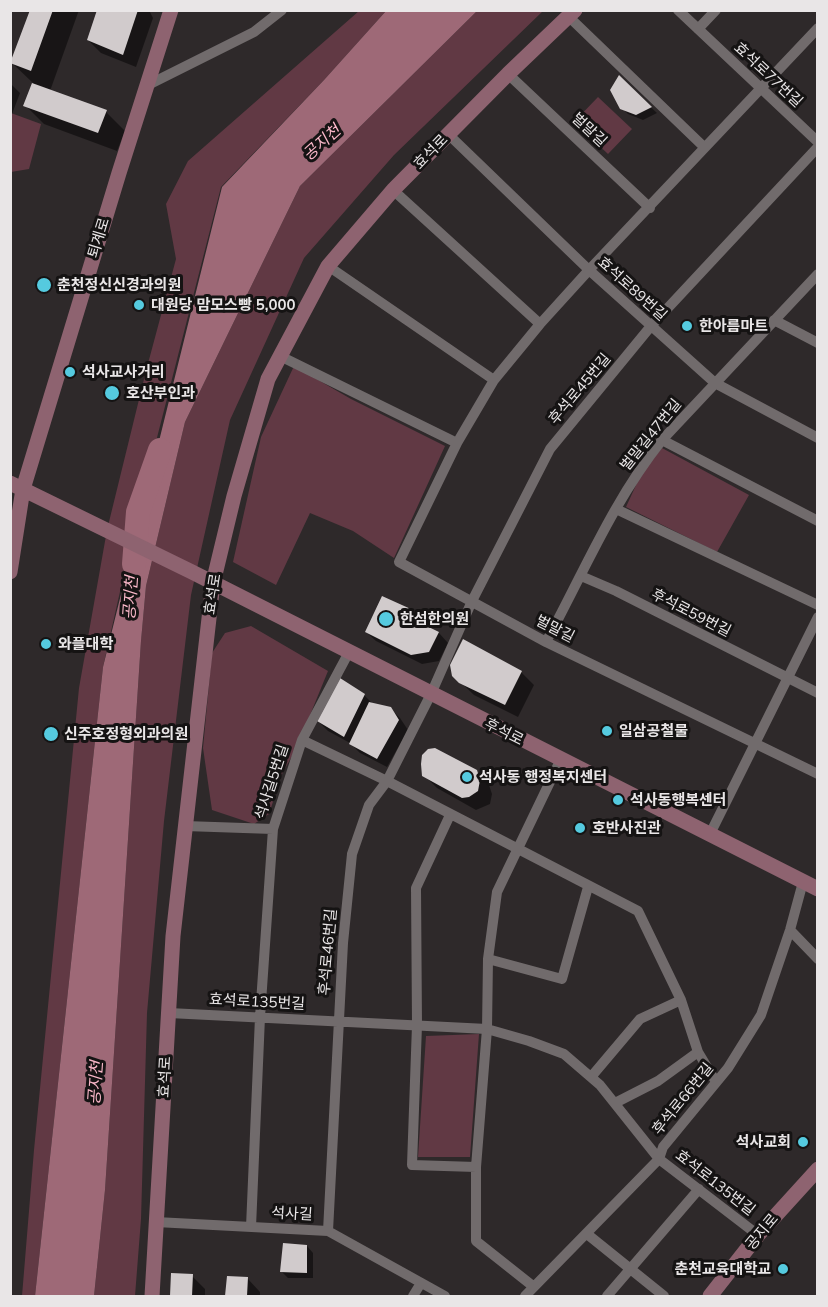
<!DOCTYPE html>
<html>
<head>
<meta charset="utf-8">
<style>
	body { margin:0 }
	#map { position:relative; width:828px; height:1307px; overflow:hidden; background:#2e292a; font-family:Mulish,sans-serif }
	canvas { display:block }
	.frame { position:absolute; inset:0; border:12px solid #e9e6e7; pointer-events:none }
</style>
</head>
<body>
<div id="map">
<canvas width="828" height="1307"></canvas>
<div class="frame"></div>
</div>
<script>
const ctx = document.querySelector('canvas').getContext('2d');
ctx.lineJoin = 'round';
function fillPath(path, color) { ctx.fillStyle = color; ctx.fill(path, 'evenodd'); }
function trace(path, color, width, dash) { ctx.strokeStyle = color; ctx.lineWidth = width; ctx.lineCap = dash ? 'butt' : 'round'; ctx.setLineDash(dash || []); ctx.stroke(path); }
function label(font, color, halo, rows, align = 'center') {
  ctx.font = font + ' Mulish,"Noto Sans KR",sans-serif'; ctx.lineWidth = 6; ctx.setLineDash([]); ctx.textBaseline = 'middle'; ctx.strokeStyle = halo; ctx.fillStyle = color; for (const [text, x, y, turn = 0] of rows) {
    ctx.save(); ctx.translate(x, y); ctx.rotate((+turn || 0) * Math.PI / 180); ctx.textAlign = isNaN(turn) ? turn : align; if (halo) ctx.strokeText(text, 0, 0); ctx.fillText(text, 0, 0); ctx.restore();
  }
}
fillPath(new Path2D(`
	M359,11H386L324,80L221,187L138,512L103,667L35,1296H22L34,1150L79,688L107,530L146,371L176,259L166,204L188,161Z
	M477,11H543L394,155L304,258L230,420L191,595L164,821L147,1013L141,1219L135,1296H94L105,1190L141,641L146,586L185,422L300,186Z
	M598,97L632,129L608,154L574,122Z
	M11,113L41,124L29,169L11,172Z
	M294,366L351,399L445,446L394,558L353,531L310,513L276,585L233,562L261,437Z
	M662,448L749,495L717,552L626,507L642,472Z
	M251,626L328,671L297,747L282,774L269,814L254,824L212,810L203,748L212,653L225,633Z
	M479,1034L470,1157H418L426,1036Z`), '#613944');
fillPath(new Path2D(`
	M386,11H477L300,186L185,422L146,586L141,641L105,1190L94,1296H35L103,667L222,187L324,80Z`), '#9e6977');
fillPath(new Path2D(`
	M31,10H79L50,91L106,112L125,131L117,151L44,124L25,105L33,83L12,63Z
	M98,10H149L153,18L136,67L101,53L88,40Z
	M619,77L657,113L643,120L628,114L622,108Z
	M10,83L20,93L12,114L10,113Z
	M412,612L421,621L420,624L439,633L448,643L439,661L422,664L376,641L366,632Z
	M521,672L534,685L518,717L474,695L453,675Z
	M364,695L373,704L390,708L400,718L408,730L387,767L360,753L350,743L328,731L318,721Z
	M476,771L489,785L492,794L490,804L476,810L437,788L424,775Z
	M307,1246L313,1253V1278H288L282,1272Z
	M173,1275L192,1276L205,1289V1296H171Z
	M228,1278L248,1279L260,1292V1296H227Z`), '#0007');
trace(new Path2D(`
	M134,564L138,512L160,450`), '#9e6977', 24);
fillPath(new Path2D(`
	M30,10H53L31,71L10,63Z
	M97,10H138L123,55L87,40Z
	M619,75L652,107L636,115L620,109L610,90Z
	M32,83L107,110L98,133L23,106Z
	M382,596L413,610L410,618L439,632L429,652L411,655L365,632Z
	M463,639L522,671L505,705L459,683L452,676L450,665Z
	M340,678L365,694L344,737L317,721Z
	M369,702L391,707L399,720L377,759L349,744Z
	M435,748L477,770L480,780L478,791L469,797L462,798L422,776L421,764L422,755L428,749Z
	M283,1243L307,1245V1273L280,1272Z
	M171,1273L193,1274L192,1296H170Z
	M227,1276L248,1277L247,1296H225Z`), '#d1cbcc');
trace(new Path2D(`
	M678,10L818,142
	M568,16L704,147
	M818,28L589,270L540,324L494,380L457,443L399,562L546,642L818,774
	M698,29L716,10
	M508,74L650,208
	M148,85L254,32L282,10
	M448,134L589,270L715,383L818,438
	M393,190L540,324
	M328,266L494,380
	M774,320L818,343
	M280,356L457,443
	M662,440L818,521
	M616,509L818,605
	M581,576L616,591L818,693
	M546,642C583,574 613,501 662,440L818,274
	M302,740L387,781L638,911L681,1000L698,1052L716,1082
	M450,815L416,888L417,1025L412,1165L476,1167
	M185,826L273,829
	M709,836L818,617
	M790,930L818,959
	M488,959L562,979L588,887
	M169,1013L487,1029L529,1041L564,1054L600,1085L659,1159L758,1235
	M591,1077L640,1019L681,1000
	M615,1103L658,1081L698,1052
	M156,1222L328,1231L445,1296
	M251,1227L260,1017L273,829L302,740L349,652
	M328,1231L343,943L352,854L369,805L387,781L431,694L472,601L550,449L651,326L818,147
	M587,1234L664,1296
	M534,1287L476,1241V1167L487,1029L488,959L497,892L560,761
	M413,1296L421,1283
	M525,1296L659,1159L663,1147L728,1068L761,1015L790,930L803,882
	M607,1296L699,1189`), '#716b6c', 10);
trace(new Path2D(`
	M10,483L192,572L818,889
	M10,572L23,489L119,173L171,10
	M152,1296L173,936L213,583L234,496L268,379L328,266L393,190L508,74L575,10
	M710,1296L758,1235L818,1169`), '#8e6370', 15);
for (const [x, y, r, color] of [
	[44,285,8,"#55cadf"],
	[139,305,6,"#55cadf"],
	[687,326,6,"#55cadf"],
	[70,372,6,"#55cadf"],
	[112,393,8,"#55cadf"],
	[386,619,8,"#55cadf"],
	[46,644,6,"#55cadf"],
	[607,731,6,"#55cadf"],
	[51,734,8,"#55cadf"],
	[467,777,6,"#55cadf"],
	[618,800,6,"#55cadf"],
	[580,828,6,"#55cadf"],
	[803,1142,6,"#55cadf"],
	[783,1269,6,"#55cadf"]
]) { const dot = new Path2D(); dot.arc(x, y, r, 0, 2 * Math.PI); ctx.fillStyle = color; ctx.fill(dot); trace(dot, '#151313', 2); }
label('15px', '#e9e6e7', '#151313', [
	["효석로77번길",768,75,43],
	["벌말길",589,130,43],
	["효석로",431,152,-46],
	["퇴계로",99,238,-73],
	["효석로89번길",632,289,42],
	["후석로45번길",580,389,-50],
	["벌말길47번길",651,435,-51],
	["효석로",213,594,-81],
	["후석로59번길",691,613,27],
	["벌말길",555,629,27],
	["후석로",504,732,27],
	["석사길5번길",272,782,-72],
	["후석로46번길",328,952,-85],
	["효석로135번길",257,1002,3],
	["효석로",165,1077,-87],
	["후석로66번길",683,1099,-51],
	["효석로135번길",715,1183,38],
	["석사길",292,1214,3],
	["공지로",762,1232,-50]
]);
label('bold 15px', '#e9e6e7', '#151313', [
	["춘천정신신경과의원",57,285],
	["대원당 맘모스빵 5,000",151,305],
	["한아름마트",699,326],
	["석사교사거리",82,372],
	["호산부인과",126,393],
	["한섬한의원",400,619],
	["와플대학",58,644],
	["일삼공철물",619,731],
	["신주호정형외과의원",64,734],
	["석사동 행정복지센터",479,777],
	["석사동행복센터",630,800],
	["호반사진관",592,828],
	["석사교회",791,1142,"right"],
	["춘천교육대학교",771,1269,"right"]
], 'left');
label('italic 16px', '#fab8c9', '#151313', [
	["공지천",322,143,-42],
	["공지천",131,598,-86],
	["공지천",96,1083,-86]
]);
</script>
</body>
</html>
